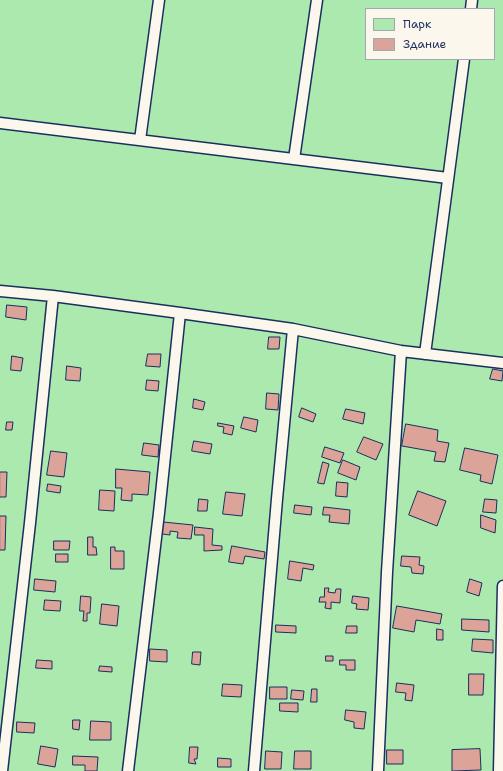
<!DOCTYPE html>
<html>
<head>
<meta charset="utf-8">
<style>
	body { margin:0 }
	#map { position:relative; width:503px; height:771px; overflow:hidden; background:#fbf7ec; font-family:"Shantell Sans",sans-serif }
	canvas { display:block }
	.legend { position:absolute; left:365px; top:8px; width:130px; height:52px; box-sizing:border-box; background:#fbf7ec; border:1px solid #a1a7b3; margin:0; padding:5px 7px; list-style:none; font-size:12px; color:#1b2f5e }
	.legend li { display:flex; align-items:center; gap:8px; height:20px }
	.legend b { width:20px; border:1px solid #a1a7b3 }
</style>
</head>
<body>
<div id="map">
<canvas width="503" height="771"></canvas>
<ul class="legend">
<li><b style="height:11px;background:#ace9af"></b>Парк</li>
<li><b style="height:11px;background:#dca398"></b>Здание</li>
</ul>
</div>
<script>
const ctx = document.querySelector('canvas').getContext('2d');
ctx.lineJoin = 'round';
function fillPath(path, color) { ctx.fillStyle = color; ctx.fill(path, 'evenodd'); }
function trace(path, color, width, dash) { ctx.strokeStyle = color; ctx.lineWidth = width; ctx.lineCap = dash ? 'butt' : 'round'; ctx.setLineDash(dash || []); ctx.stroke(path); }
fillPath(new Path2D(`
	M0,0H503V771H0ZM366,9H494V59H366Z`), '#ace9af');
const building = new Path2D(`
	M7,305L27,307L26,320L6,317Z
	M269,337H280L279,349H268Z
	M148,354H161L160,367L146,366Z
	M12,356L23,358L21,371L11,370Z
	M67,366L81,368L80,381L66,380Z
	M493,369L503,371L502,381L490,379Z
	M147,380L159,381L158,391L146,390Z
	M267,393L279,394L278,410L266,409Z
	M194,399L205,402L203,410L193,408Z
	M302,408L316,414L313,422L299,417Z
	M346,409L365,413L363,424L343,419Z
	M244,417L258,420L256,432L241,428Z
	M7,422H13L12,430H6Z
	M218,423L234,426L232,435L223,433L224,427L218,426Z
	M406,424L438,430L437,441L449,443L445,462L434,461L436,452L402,446Z
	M364,437L383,444L376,460L357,452Z
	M194,441L212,444L210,454L192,451Z
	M144,443L159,445L158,457L142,455Z
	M325,447L344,453L340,463L322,457Z
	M465,448L498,455L492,484L480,481L481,475L460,470Z
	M51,451L67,453L64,477L47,475Z
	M343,460L360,467L356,480L338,473Z
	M323,462L329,464L324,484L318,483Z
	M116,469L150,472L148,495L132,494V501L121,500L122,488H116Z
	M0,472H7L6,497H0Z
	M337,482L348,483L347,497L336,496Z
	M48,484L61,486L60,493L47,491Z
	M100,490L115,491L114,511L99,510Z
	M418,491L446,501L437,526L409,515Z
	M226,492L245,494L242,516L223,514Z
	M199,499L208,500L207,511H198Z
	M485,499L497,500L496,513L483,512Z
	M295,505L312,507L311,515L294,513Z
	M324,507L350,510L349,524L329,522L330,515H323Z
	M481,515L496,520L495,533L481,528Z
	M0,516H6L5,550H0Z
	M163,522L193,525L191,539L177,538L178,532L170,531V535L162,534Z
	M195,527L213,529L212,545L222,546V550L204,551V535H195Z
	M88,537H93V547H96L97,555H88Z
	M54,541H70L69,550H54Z
	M232,546L265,552L264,559L245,556L243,564L229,562Z
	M111,547H115V551H124V569H111Z
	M56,554H68V562H56Z
	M402,556L420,557L419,565L424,566L423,574L412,573L411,567L401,566Z
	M290,561L314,565L313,570L303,568L301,581L288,579Z
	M35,579L56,581L55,592L34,590Z
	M470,579L482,583L479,596L467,592Z
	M325,588H329L328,592L335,593L336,589H341L340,603L331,602V609L325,608L326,602H319L320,597H324Z
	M81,596L91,597L90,613H87V621H83L84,611H80Z
	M353,596L369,598L368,610L356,609L357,604L352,603Z
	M45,600L61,601L60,611L44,610Z
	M102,604L119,606L117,626L100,624Z
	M397,606L442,614L440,624L416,620L414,632L393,628Z
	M462,619L489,620V632L462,630Z
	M276,625L296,626V633L276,632Z
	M347,626H357V633H346Z
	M437,629L443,630V640H437Z
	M473,639L493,640V653L472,651Z
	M150,649L167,650V662L150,661Z
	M193,652H201L200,665L192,664Z
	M326,656H333V661H326Z
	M37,660L52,661V669L36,668Z
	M340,660H355V670H346V665H340Z
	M100,666L112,667V672L99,671Z
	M469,674H484L483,695H469Z
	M397,683L414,685L412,701L405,700L406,693L396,692Z
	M223,684L242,685L241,697L222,696Z
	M270,687H287V699H270Z
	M312,689H317V702H311Z
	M292,690L304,691L303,700L291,699Z
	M280,703H298V712L280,711Z
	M346,710L366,712L364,729L354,728V722L345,720Z
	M73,720H80L79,730L73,729Z
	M91,721L111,722V740H90Z
	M17,722L35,723L34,733L17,732Z
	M41,746L58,749L55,767L38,764Z
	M190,747H198L197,759H194L196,764L189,763Z
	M480,749L481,770L452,771V750Z
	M387,750H403V764H387Z
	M266,751L282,752L281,769H265Z
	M295,751H311V769H294Z
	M73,756L98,757L97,771H85V765H73Z
	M218,758L231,759V767H218Z`);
fillPath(building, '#dca398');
trace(building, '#1b2f5e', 1);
const service = new Path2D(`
	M471,9L472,0
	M0,123L448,178
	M140,140L159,0
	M294,159L317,0
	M0,291L53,296L180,313L293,329L401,351L503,363
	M425,354L464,59
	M2,771L30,523L53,296
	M128,771L159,513L180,313
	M254,771L277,499L293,329
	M378,771L387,572L401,351
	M499,771L503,586`);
trace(service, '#1b2f5e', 13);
trace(service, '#fbf7ec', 10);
</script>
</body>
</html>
